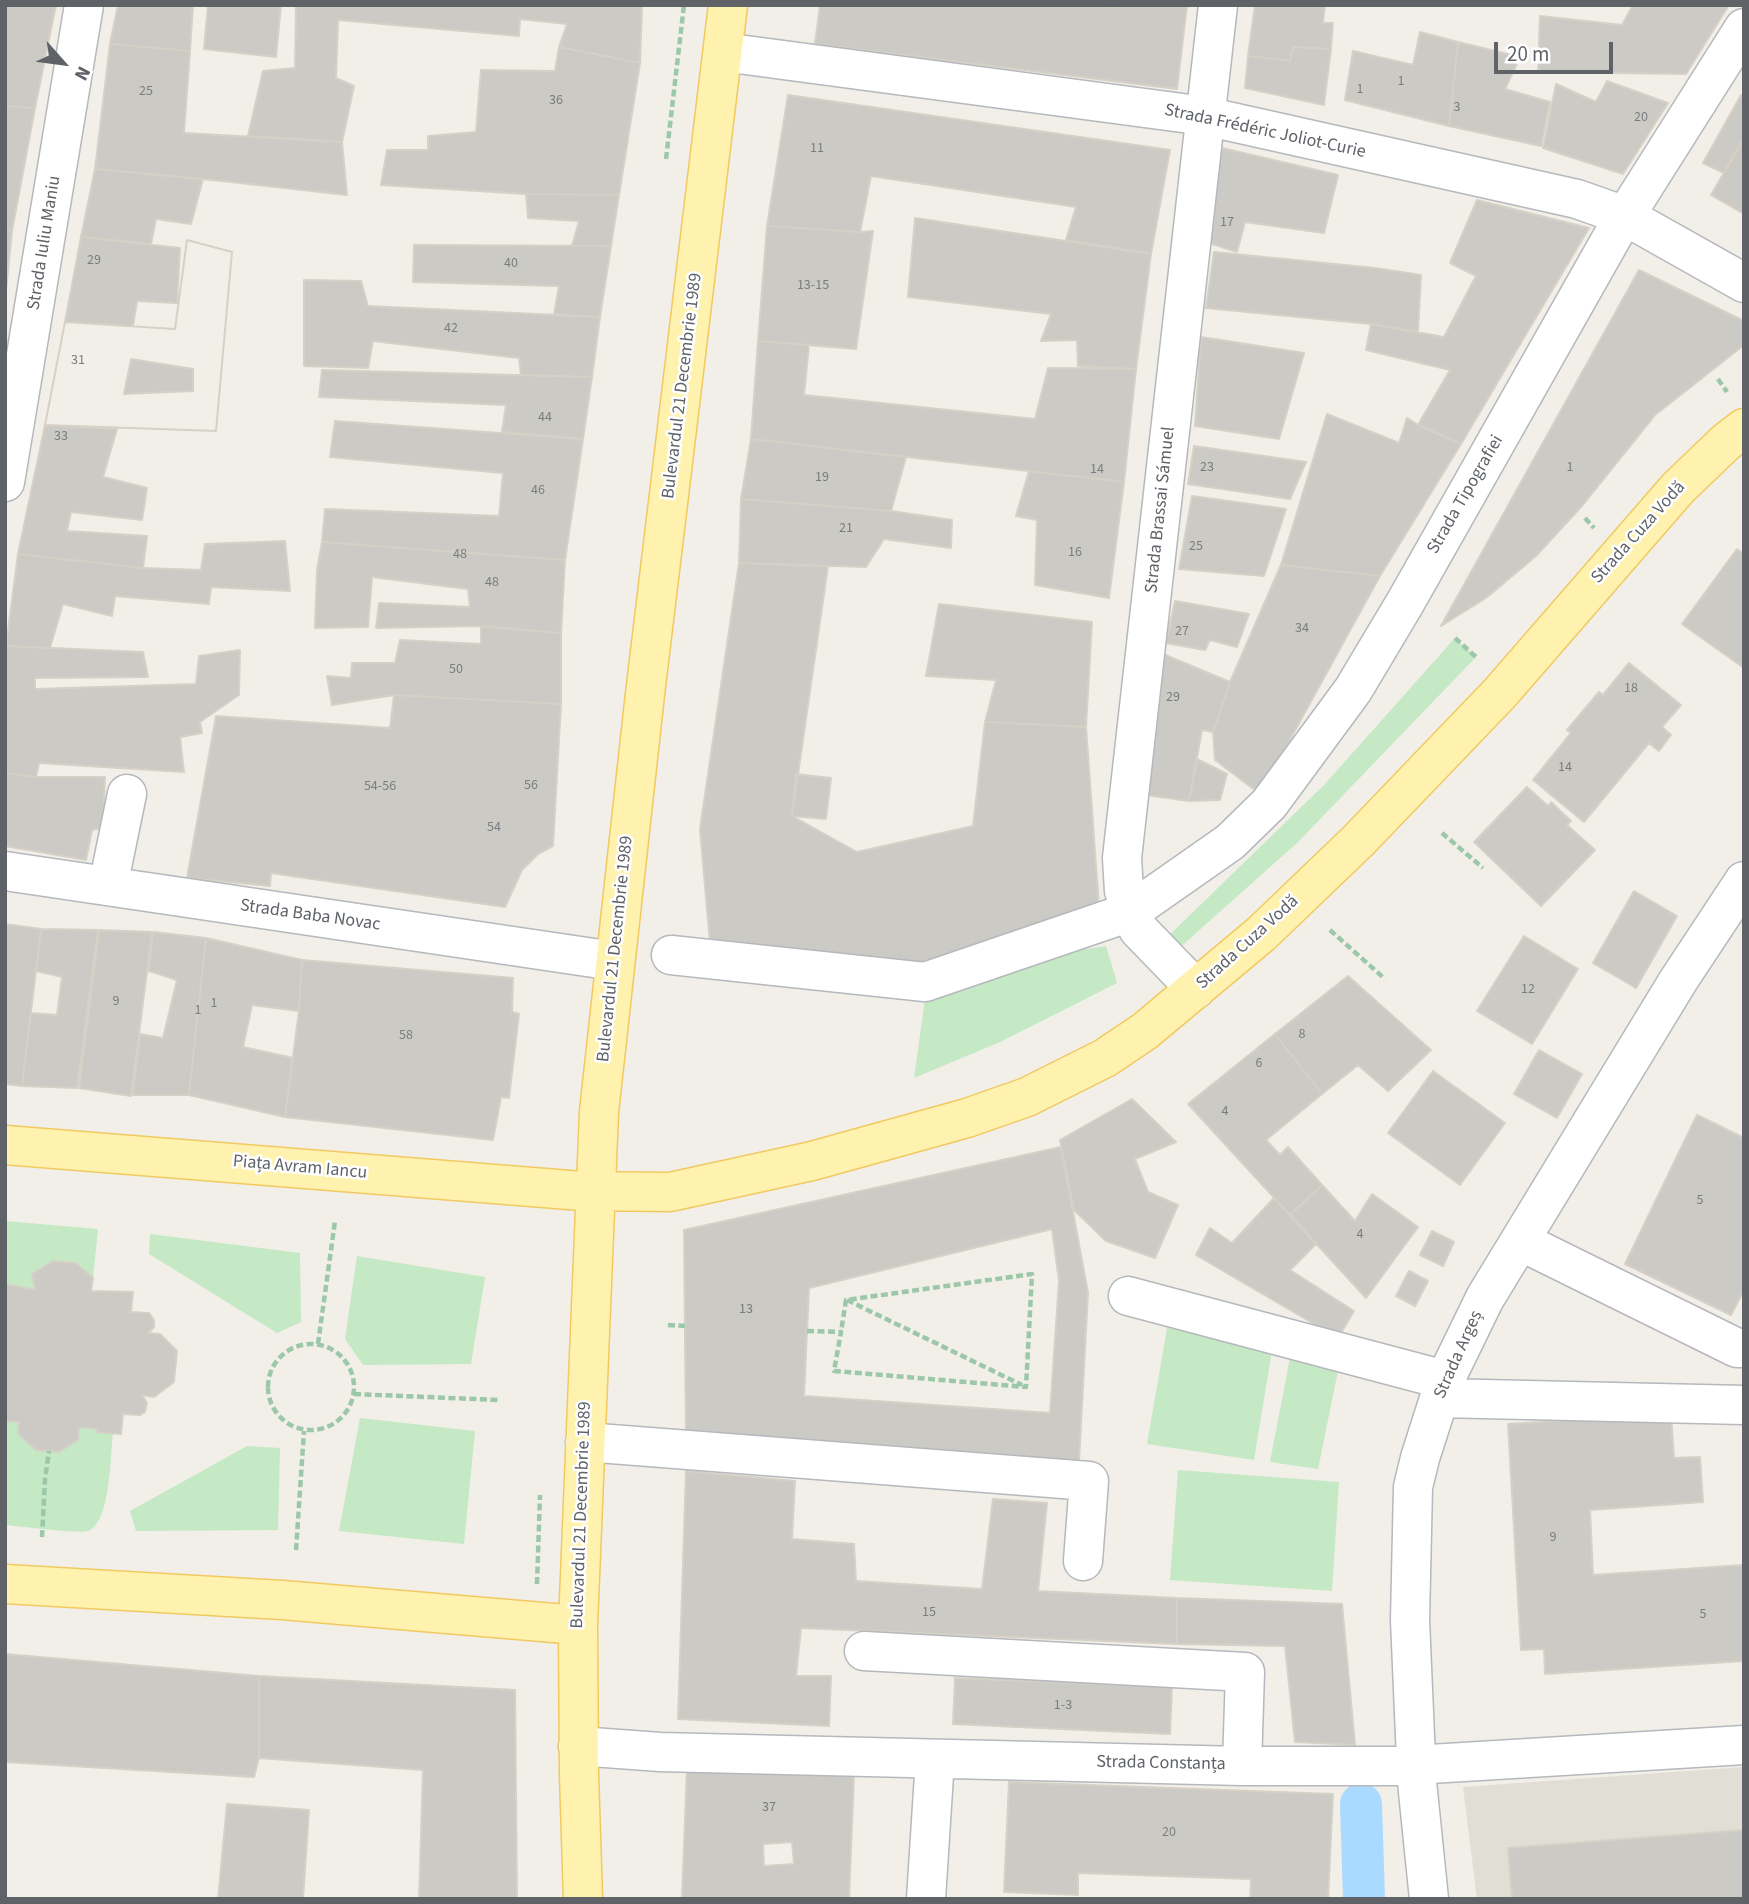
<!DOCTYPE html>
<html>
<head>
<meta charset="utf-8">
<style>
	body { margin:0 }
	#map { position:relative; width:1749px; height:1904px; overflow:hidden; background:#f1efe8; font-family:"Source Sans 3",sans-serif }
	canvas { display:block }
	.frame { position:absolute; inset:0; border:7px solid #5f6368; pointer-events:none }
	.north { position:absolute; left:28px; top:28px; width:70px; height:70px; -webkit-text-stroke:5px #fff; paint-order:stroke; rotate:118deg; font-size:19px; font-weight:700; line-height:28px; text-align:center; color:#5f6368 }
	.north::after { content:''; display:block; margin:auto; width:24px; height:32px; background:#5f6368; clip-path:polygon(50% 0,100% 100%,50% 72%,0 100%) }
	.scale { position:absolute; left:1494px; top:42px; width:119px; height:32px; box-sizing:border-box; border:4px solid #5f6368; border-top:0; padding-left:9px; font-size:21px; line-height:24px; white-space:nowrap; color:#5f6368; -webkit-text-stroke:5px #fff; paint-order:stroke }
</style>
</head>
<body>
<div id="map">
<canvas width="1749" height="1904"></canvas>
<div class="frame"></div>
<div class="north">N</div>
<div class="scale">20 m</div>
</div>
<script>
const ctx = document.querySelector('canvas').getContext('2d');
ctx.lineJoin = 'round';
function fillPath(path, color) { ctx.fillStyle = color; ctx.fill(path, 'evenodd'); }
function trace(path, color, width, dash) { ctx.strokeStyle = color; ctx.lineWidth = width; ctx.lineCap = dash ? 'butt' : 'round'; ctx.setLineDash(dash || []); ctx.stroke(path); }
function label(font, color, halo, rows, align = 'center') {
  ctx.font = font + ' "Source Sans 3",sans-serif'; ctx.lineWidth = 5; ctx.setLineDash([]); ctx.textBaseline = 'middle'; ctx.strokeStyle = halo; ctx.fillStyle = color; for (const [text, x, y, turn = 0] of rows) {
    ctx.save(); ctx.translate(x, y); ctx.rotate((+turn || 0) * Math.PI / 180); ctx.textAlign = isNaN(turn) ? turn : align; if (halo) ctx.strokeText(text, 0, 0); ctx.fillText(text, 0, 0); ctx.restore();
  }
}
fillPath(new Path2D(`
	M1744,1767V1899H1477L1463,1787Z`), '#e1ded6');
fillPath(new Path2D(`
	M1455,638L1476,657L1298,842L1167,959L1156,948L1324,785Z
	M1106,946L1117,983L1000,1042L914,1078L925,999L1053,954Z
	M5,1221L98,1229L93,1278C68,1256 60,1256 33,1274L35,1290L5,1284Z
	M150,1234L300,1253L301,1322L277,1333L149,1254Z
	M357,1256L485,1277L471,1364L363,1365L345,1339Z
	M1169,1317L1273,1344L1254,1460L1147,1444Z
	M1292,1347L1340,1361L1318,1469L1270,1462Z
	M360,1418L475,1431L464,1544L339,1531Z
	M5,1421L19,1422L18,1434C42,1456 50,1457 78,1440L79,1427L113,1433C110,1456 111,1522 88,1531C78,1534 19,1526 5,1525Z
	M247,1446L280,1448L278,1530L136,1531L130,1511Z
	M1178,1470L1339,1482L1332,1591L1170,1580Z`), '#c5e8c5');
trace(new Path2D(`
	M1361,1804L1364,1899`), '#aadaff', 42);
const building = new Path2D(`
	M5,5H56L35,108L5,106Z
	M118,5H193L190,51L110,44Z
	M208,5H281L276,57L204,49Z
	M296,5H642L640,63L559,47L567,24L520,19L519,36L338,20L336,78L354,86L342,142L248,136L263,71L295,68Z
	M820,5H1095L1114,7L1115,5H1187L1177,89L815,44Z
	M1255,5H1325L1323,23H1333L1331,49L1293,47L1290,61L1248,56Z
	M1633,5H1729L1686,74L1538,72L1540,16L1622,25Z
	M1420,32L1458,42L1449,126L1345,100L1353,51L1413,65Z
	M1458,42L1520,57L1505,89L1550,102L1541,146L1449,126Z
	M110,44L190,51L184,133L342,142L347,195L222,181L95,169Z
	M559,47L640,63L619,195L526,194L381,185L387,150H428V136L476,132L481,70L555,71Z
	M1293,47L1331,49L1324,105L1245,88L1248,56L1290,61Z
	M1607,81L1668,103L1623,174L1543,148L1556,84L1596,102Z
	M788,95L1170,150L1151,254L1066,240L1076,207L871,176L860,232L767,226Z
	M1741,95L1744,97V138L1724,173L1703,163Z
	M5,106L35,108L12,231L5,230Z
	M1744,138V214L1711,195Z
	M1222,148L1338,175L1324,233L1245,222L1237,252L1209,243Z
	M95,169L203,179L191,224L156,219L151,244L81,237Z
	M526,194L619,195L611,246H572L579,221L528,218Z
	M1477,200L1589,228L1461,444L1418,425L1450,370L1366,350L1371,324L1444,337L1476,276L1450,263Z
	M915,218L1151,254L1136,369L1078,366L1077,340L1041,341L1051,314L908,297Z
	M767,226L860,232L873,231L856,349L758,341Z
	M5,230L12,231L6,291L5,290Z
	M81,237L180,248L177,303L137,301L133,326L65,322Z
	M187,240L232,252L216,431L45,425L65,322L175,329ZM131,359L193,369V391L124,394Z
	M187,240L232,252L216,431L45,425L65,322L175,329Z
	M414,245L611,246L600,317L554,315L559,286L413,282Z
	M1214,252L1375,268L1421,275L1418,332L1371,324L1206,308Z
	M1639,270L1744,321V345L1655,415L1581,507L1536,556L1486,598L1441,626Z
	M304,280L361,281L368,306L600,317L592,377L521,375L519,358L373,341L368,368L304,366Z
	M1201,337L1304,353L1279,439L1195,426Z
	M758,341L809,345L804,395L1035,419L1048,368L1136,369L1124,482L751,439Z
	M322,370L592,377L583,439L502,432L506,405L319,397Z
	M1327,414L1399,443L1407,418L1418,425L1461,444L1380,576L1281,565Z
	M335,421L583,439L565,560L322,542L325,509L499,516L503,473L330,457Z
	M45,425L117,429L103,477L147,488L142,520L71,512L67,531L147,536L143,568L18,554Z
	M751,439L906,457L891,511L741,499Z
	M1194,446L1306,462L1290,499L1188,484Z
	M1029,471L1124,482L1109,598L1035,585L1037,520L1016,516Z
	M1192,496L1286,509L1264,576L1179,569Z
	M741,499L891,511L952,520L951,548L884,539L866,567L739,563Z
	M285,541L290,591L211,587L209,604L115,596L112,616L63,604L50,648L6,646L18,554L143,568L201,570L205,544Z
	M322,542L565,560L561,633L478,626L376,628L379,603L470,607L468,589L372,577L368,627L315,628L317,570Z
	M1737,549L1744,554V668L1682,624Z
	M739,563L828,566L792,816L857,852L973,826L985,722L1086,727L1099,907L924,967L710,943L700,829Z
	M1281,565L1380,576L1260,794L1215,760L1213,732L1230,682Z
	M1175,601L1249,614L1237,647L1210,640L1205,650L1166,643Z
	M939,604L1092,622L1086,727L985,722L996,680L926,676Z
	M481,626L561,633V704L394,695L332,705L327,676L351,678L352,663H395L400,640L481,644Z
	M6,646L143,652L148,677L35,678V689L196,684L199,656L240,650L239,695L200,722L202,733L180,737L184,772L39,763L36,777L5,773Z
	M1163,654L1230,682L1213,732L1202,730L1189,801L1146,795Z
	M1629,663L1681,705L1662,727L1671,735L1659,751L1649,743L1584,822L1533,780L1571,733L1567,730L1599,692L1603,695Z
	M394,695L561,704L553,846L538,854L522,870L505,907L271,873L270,886L187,878L216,716L390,728Z
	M1197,759L1227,774L1220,800L1189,801Z
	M5,773L36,777H105L103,828L92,830L86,860L5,846Z
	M796,774L831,778L826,819L792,816Z
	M1527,787L1548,806L1551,802L1571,821L1567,825L1595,850L1541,906L1474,842Z
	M1634,891L1677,916L1636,988L1593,963Z
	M5,924L41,929L22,1086L5,1084Z
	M41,929L98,930L77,1088L22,1086L31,1013L57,1015L62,977L36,971Z
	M99,930L152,932L131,1096L79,1088Z
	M153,932L206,938L189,1095H133L140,1034L163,1038L177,980L149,971Z
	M1524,936L1578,969L1532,1044L1477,1011Z
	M206,938L302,960L299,1011L252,1005L243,1047L293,1058L285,1117L189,1095Z
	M302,960L513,978L512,1012L519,1014L509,1098L501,1097L493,1140L285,1117L299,1011Z
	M1348,976L1431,1050L1388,1091L1358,1065L1322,1094L1275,1034Z
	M1275,1034L1322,1094L1266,1140L1280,1155L1288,1147L1322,1185L1290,1215L1188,1104Z
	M1539,1050L1582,1074L1557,1118L1514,1094Z
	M1433,1071L1505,1123L1460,1185L1388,1133Z
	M1132,1099L1176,1142L1135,1159L1148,1192L1178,1205L1155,1258L1106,1241L1074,1210L1060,1140Z
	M1697,1115L1744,1138V1290L1731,1315L1625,1264Z
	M1061,1147L1088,1293L1079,1461L686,1438L684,1230ZM1052,1229L1059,1281L1050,1413L804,1396L809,1288Z
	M1322,1185L1355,1221L1372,1194L1418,1227L1366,1298L1290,1215Z
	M1274,1198L1316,1244L1290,1270L1354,1311L1338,1338L1196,1255L1210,1228L1232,1243Z
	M1432,1231L1454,1242L1443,1266L1420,1255Z
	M53,1261L76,1263L93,1278L91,1291L133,1292L131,1312L149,1313L154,1320V1327L148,1333L160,1334L177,1351L174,1382L154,1397L142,1395L147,1403L145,1412L140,1415L123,1414L121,1434L96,1432L97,1429L79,1427L78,1440L59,1452L36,1450L18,1434L19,1422L5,1421V1284L35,1290L32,1274Z
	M1409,1271L1428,1281L1415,1306L1396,1296Z
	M1671,1414L1674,1458L1700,1457L1703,1502L1590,1510L1593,1575L1744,1565V1661L1545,1674L1544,1649L1521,1650L1508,1424Z
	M686,1471L795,1481L792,1539L854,1544L856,1581L982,1589L993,1499L1047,1503L1038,1591L1177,1598V1644L801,1628L796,1676H831L829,1726L678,1719Z
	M1177,1598L1342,1604L1355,1745L1295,1742L1285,1646L1177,1644Z
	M5,1654L259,1676V1758L254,1777L5,1762Z
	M259,1676L515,1690L517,1899H419L423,1770L259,1758Z
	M955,1678L1172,1687L1170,1734L953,1724Z
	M687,1768L854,1773L849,1899H682ZM792,1842L794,1864L764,1866L763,1844Z
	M1009,1782L1333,1794L1328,1899H1250L1251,1879L1078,1873V1895L1004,1892Z
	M227,1804L309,1810L303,1899H218Z
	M1744,1830V1899H1512L1508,1848Z`);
fillPath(building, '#cccac5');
trace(building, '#d6d1c6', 2);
const minor = new Path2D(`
	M723,52L1205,116L1577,199L1625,216L1744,283
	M5,482L84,5
	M5,871L614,961
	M108,886L127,794
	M671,955L925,982L1130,912L1230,842L1269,804L1353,690L1405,603L1615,232L1744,28
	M1196,989L1138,929L1124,891L1122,858L1218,5
	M1520,1241L1737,1348H1744
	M1128,1296L1445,1380
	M1440,1398L1744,1405
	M585,1442L1089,1481L1083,1561
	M864,1651L1245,1672L1242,1766
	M578,1746L660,1752L1242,1766H1397L1744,1745
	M926,1899L935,1759
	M1429,1899L1417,1782L1410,1620L1413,1487L1420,1458L1445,1380L1485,1298L1678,981L1744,881`);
const major = new Path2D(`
	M5,1145L582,1191L670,1192L812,1161L967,1118L1027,1097L1105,1058L1145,1031L1261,934L1358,841L1500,693L1678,488L1726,442L1744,428
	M5,1584L282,1600L578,1625
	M583,1899L579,1774L578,1625L599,1112L645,694L728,5`);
trace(minor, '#b5b8bc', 41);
trace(major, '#f2c960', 41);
trace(new Path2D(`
	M666,159L684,5
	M1718,379L1727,392
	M1585,518L1594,528
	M1455,638L1476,657
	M1442,833L1483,868
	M1330,930L1385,979
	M847,1300L1022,1385
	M668,1325L685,1326
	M807,1331L841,1332L834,1371L1026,1387L1032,1274L846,1300L841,1332
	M268 1387a43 43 0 1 1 86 0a43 43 0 1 1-86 0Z
	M318,1344L335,1221
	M354,1394L498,1400
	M42,1537L45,1480L49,1451
	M296,1550L304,1431
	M537,1584L540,1495`), '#9cc7a9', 4.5, [7, 3.5]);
trace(minor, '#fff', 38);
trace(major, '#fff2af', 38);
label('14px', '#7a7d7f', null, [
	["1",1401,82],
	["1",1360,90],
	["25",146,92],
	["36",556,101],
	["3",1457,108],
	["20",1641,118],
	["11",817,149],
	["17",1227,223],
	["29",94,261],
	["40",511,264],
	["13-15",813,286],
	["42",451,329],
	["31",78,361],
	["44",545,418],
	["33",61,437],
	["23",1207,468],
	["1",1570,468],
	["14",1097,470],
	["19",822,478],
	["46",538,491],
	["21",846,529],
	["25",1196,547],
	["16",1075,553],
	["48",460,555],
	["48",492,583],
	["34",1302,629],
	["27",1182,632],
	["50",456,670],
	["18",1631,689],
	["29",1173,698],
	["14",1565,768],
	["56",531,786],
	["54-56",380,787],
	["54",494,828],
	["12",1528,990],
	["9",116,1002],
	["1",214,1004],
	["1",198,1011],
	["8",1302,1035],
	["58",406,1036],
	["6",1259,1064],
	["4",1225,1112],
	["5",1700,1201],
	["4",1360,1235],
	["13",746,1310],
	["9",1553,1538],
	["15",929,1613],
	["5",1703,1615],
	["1-3",1063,1706],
	["37",769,1808],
	["20",1169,1833]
]);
label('18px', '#5f6368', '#fff', [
	["Strada Frédéric Joliot-Curie",1265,132,12],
	["Strada Iuliu Maniu",45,243,-81],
	["Bulevardul 21 Decembrie 1989",683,386,-83],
	["Strada Tipografiei",1466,495,-60],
	["Strada Brassai Sámuel",1161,510,-84],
	["Strada Cuza Vodă",1639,533,-48],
	["Strada Baba Novac",310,916,8],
	["Strada Cuza Vodă",1248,943,-42],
	["Bulevardul 21 Decembrie 1989",616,949,-84],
	["Piața Avram Iancu",300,1168,5],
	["Strada Argeș",1459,1355,-66],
	["Bulevardul 21 Decembrie 1989",582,1515,-88],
	["Strada Constanța",1161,1764,1]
]);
</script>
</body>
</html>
